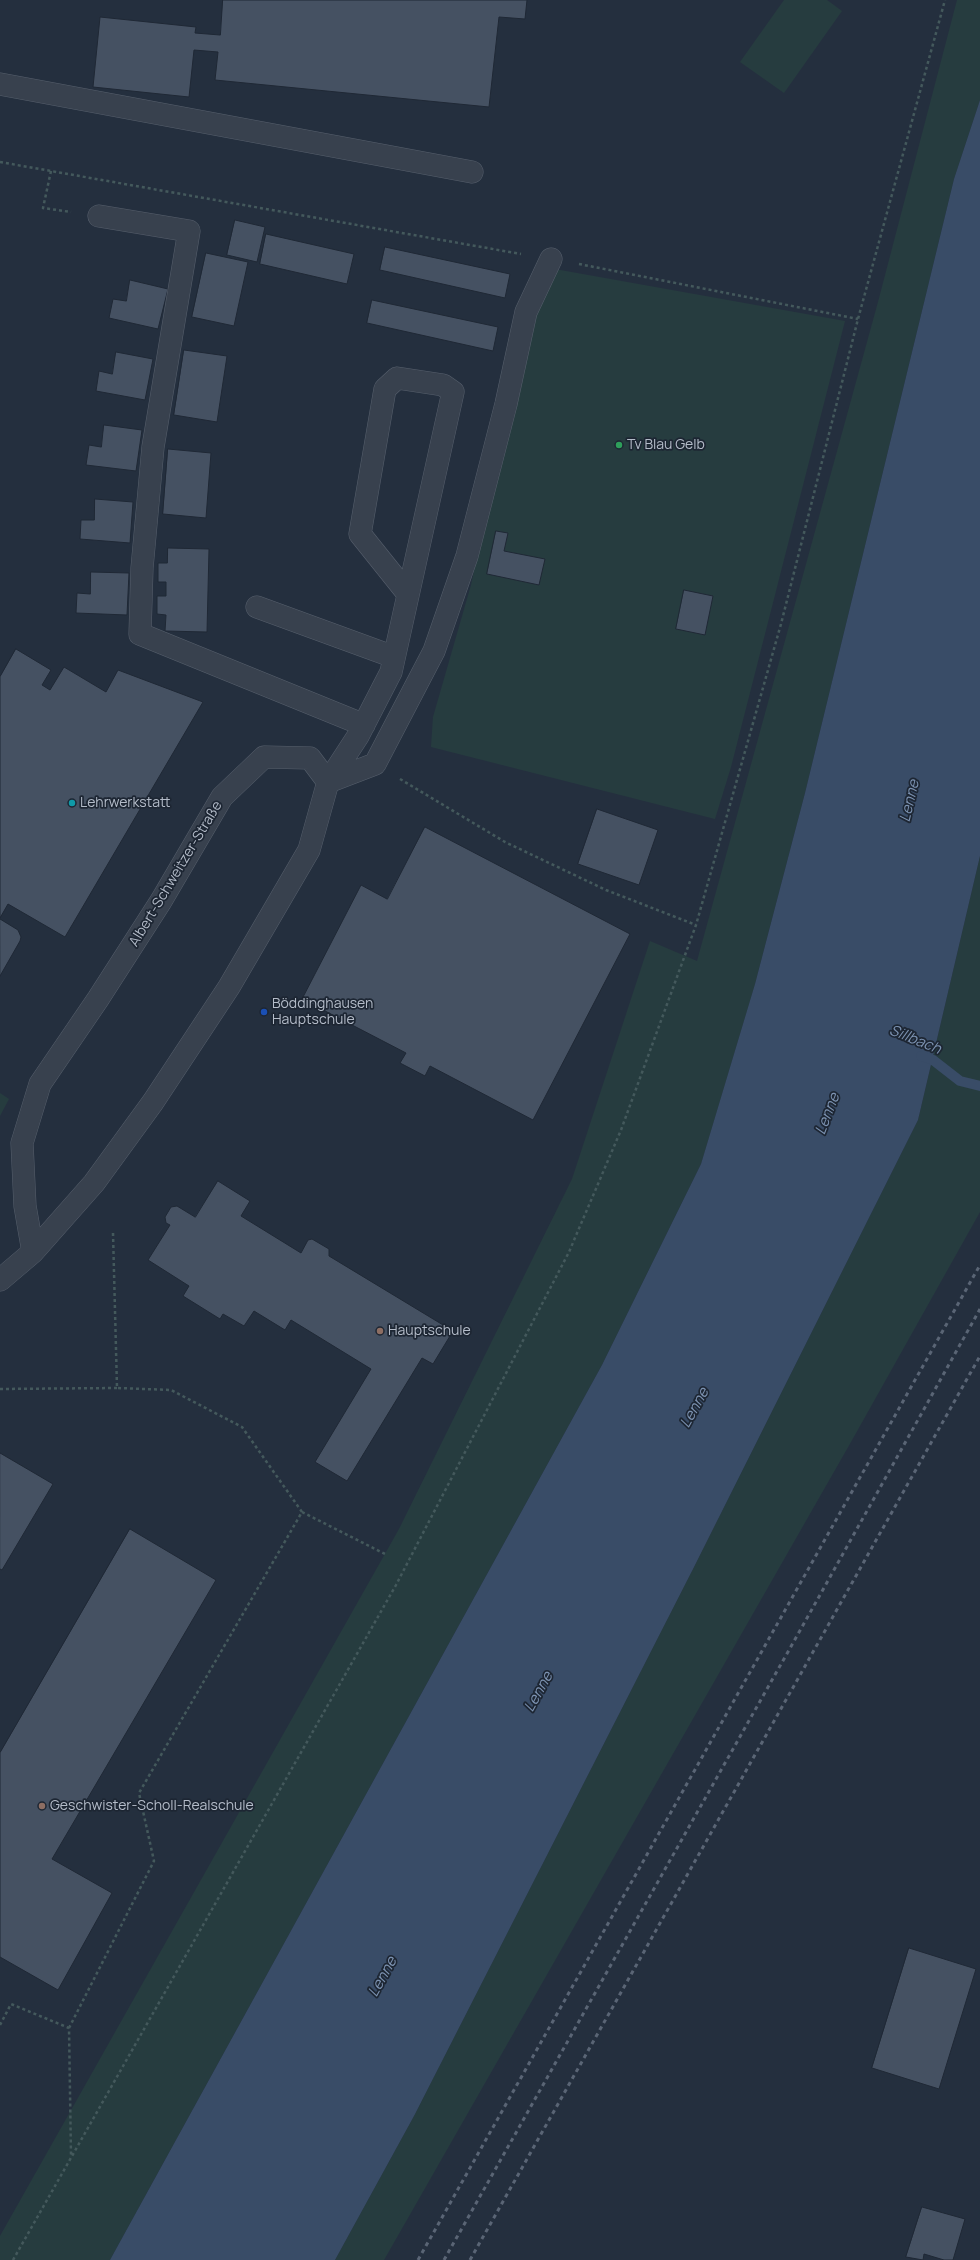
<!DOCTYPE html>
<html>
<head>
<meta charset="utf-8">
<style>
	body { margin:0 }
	canvas { display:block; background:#242f3e }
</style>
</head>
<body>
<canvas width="980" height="2260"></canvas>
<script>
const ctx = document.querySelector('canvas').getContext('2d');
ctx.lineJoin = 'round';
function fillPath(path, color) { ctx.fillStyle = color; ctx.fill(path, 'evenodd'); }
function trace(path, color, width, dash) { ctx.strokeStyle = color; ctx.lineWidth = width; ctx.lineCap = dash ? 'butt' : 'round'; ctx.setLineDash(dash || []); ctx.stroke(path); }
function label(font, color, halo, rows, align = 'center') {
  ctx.font = font + ' Manrope,sans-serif'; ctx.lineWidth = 3.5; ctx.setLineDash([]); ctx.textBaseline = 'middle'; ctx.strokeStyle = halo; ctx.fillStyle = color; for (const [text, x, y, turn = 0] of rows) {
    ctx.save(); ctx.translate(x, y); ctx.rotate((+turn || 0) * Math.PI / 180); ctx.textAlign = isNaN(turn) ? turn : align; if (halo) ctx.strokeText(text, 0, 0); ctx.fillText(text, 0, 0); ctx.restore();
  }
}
fillPath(new Path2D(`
	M784,0H827L842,11L784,93L740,62Z
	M957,0H980V100L954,179L805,793L755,984L701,1164L602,1365L110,2260H0V2236L399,1529L572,1179L650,941L697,961L878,302Z
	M538,266L845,321L731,767L715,819L431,747L433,717L471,585Z
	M980,856V1212L851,1442L384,2260H335L414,2116L692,1571L918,1120Z
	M0,1093L9,1099L0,1116Z`), '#263c3f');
fillPath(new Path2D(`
	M980,100V856L918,1120L692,1571L414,2116L335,2260H110L602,1365L701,1164L755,984L805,793L954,179Z`), '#394c67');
trace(new Path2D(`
	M921,1056L933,1060L960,1081L980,1086`), '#394c67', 10);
const building = new Path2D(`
	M223,0H527L525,19L499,17L489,107L215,80L218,52L194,50L189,97L93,87L100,17L196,27L195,33L220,35Z
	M235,220L265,227L257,262L227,255Z
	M266,234L354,254L347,284L260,264Z
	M385,247L510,274L505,298L380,270Z
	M206,253L248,262L234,326L192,317Z
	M130,280L168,289L158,329L109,318L113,299L126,301Z
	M372,300L498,327L493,351L367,323Z
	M184,350L227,356L217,422L174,415Z
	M116,352L153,359L145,400L96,391L99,371L112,374Z
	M104,425L142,430L136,471L86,465L89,445L101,447Z
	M168,449L211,453L206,518L163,514Z
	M95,499L133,502L130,543L80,539L81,520H94Z
	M496,531L508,533L504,551L545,559L539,585L487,574Z
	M168,548L209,549L207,632L165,631L166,615L157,614V596H166V582H158V563H167Z
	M91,572L129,573L127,615L76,613L77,593L90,594Z
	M684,590L713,596L705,635L676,629Z
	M16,649L51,670L42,685L50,690L64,667L106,692L118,670L203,702L65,937L8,904L0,918V677Z
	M597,809L658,830L639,885L578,864Z
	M425,827L630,934L533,1120L430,1066L425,1076L400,1063L406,1053L302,999L361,885L387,899Z
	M0,919L18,930L21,937L20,941L0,976Z
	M218,1181L250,1201L241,1216L301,1253L308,1240L312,1239L329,1249V1256L453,1331L433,1364L422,1358L347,1481L315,1462L371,1369L291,1320L285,1330L254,1311L244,1326L223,1314L220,1319L183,1296L189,1286L148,1260L170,1225L166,1223L165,1217L171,1207L177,1206L195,1217Z
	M0,1453L53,1484L2,1570L0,1569Z
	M130,1529L216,1580L52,1859L112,1893L58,1990L0,1957V1753Z
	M909,1948L976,1969L939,2089L872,2068Z
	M922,2207L965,2219L953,2260H944L924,2254L923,2260L906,2257Z`);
fillPath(building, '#455162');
trace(building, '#1f2835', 1);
const minor = new Path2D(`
	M0,84L472,172
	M99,216L189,231L153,447L142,568L140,634L364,725
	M257,607L394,657
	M328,782L358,736L391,672L453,392L443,385L397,378L385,389L360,534L408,594
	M328,782L375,764L434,651L467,556L506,404L526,312L551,259
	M0,1280L33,1252L94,1183L153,1102L229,987L309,850L328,782L310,758L264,757L222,797L161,901L98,999L40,1084L22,1143L25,1206L33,1252`);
trace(minor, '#565f6c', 23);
trace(new Path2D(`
	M0,162L521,254
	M51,171L43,208L71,212
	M579,264L858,319
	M400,779L505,842L606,890L696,925
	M0,1389L117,1388
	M302,1512L385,1554
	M0,2025L11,2004L69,2028L71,2156
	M69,2028L154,1861L139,1793L302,1512L242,1427L171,1390L117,1388L113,1233
	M13,2260L396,1585L569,1252L621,1130L696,925L781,624L858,319L945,0`), '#44595c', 2.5, [3, 3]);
trace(minor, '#38414e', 22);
trace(new Path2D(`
	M418,2260L980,1265
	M444,2260L802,1627L980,1309
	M470,2260L980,1356`), '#5a6575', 3, [4, 4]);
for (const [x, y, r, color] of [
	[619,445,4,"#2e9e5b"],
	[72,803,4,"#0f9aa8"],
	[264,1012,4,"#1a4fb4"],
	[380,1331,4,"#8d6e63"],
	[42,1806,4,"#8d6e63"]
]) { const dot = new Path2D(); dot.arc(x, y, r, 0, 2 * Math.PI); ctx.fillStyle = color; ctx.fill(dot); trace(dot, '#1d2633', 1.5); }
label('14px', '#b4bcc9', '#1d2633', [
	["Tv Blau Gelb",627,445],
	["Lehrwerkstatt",80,803],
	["Böddinghausen",272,1004],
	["Hauptschule",272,1020],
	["Hauptschule",388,1331],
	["Geschwister-Scholl-Realschule",50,1806]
], 'left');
label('14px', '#b4bcc9', '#1d2633', [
	["Albert-Schweitzer-Straße",176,874,-59]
]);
label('italic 15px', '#7c92b1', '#1d2633', [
	["Lenne",910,801,-77],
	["Sillbach",915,1040,22],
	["Lenne",828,1114,-69],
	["Lenne",695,1408,-61],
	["Lenne",539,1692,-61],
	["Lenne",383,1977,-61]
]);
</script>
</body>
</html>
